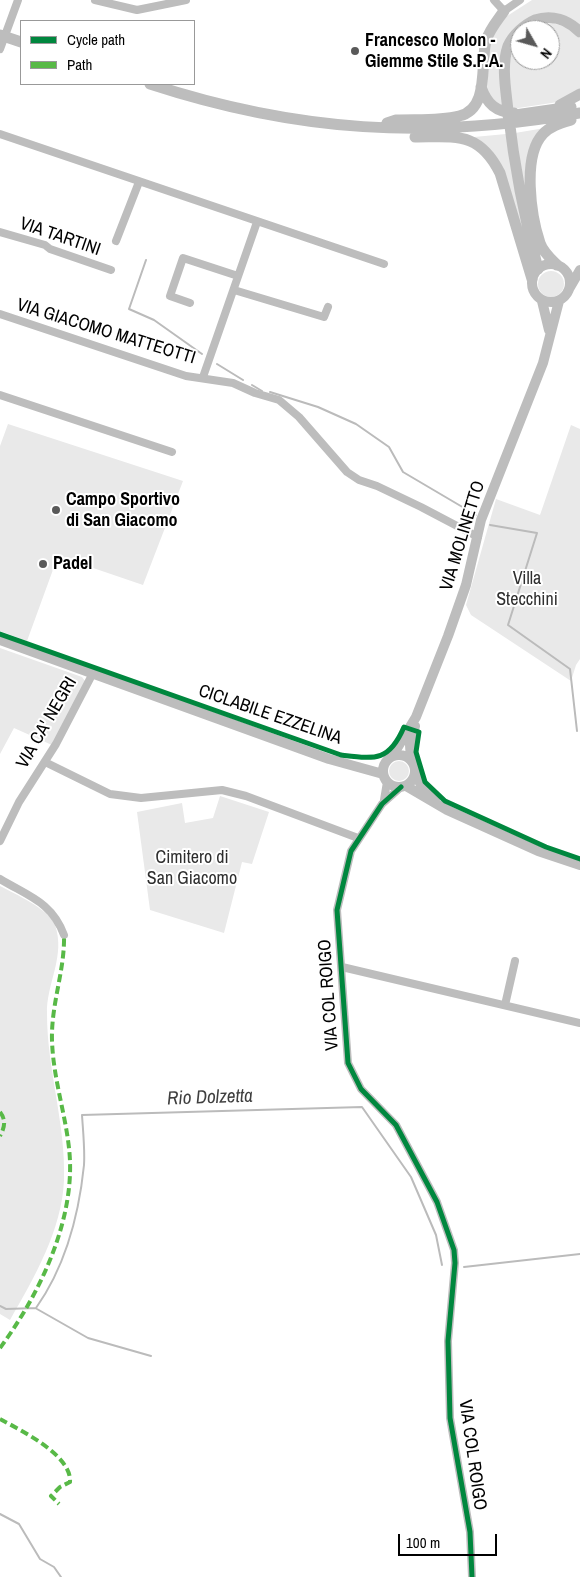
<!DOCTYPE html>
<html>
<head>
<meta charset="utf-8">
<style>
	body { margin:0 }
	#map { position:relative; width:580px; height:1577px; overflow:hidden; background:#fff; font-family:"Archivo Narrow",sans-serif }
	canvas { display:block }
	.legend { position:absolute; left:20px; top:20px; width:175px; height:65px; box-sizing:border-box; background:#fff; border:1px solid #999; margin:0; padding:6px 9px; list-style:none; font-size:15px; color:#000 }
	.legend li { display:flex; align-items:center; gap:10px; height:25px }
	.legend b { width:25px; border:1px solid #999 }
	.north { position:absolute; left:510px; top:20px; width:50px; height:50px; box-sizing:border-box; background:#fff; border:1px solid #999; border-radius:50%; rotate:128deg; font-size:14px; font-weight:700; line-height:20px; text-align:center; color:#000 }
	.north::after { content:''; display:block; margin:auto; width:18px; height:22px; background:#595959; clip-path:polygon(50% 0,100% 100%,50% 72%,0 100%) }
	.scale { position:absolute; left:398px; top:1534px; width:99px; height:22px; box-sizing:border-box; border:2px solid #000; border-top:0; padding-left:6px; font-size:15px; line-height:18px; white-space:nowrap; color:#000; -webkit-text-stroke:4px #fff; paint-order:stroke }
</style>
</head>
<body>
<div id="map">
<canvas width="580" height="1577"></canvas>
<ul class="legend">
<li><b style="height:6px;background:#00873e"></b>Cycle path</li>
<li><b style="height:6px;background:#58b947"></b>Path</li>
</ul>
<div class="north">N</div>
<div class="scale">100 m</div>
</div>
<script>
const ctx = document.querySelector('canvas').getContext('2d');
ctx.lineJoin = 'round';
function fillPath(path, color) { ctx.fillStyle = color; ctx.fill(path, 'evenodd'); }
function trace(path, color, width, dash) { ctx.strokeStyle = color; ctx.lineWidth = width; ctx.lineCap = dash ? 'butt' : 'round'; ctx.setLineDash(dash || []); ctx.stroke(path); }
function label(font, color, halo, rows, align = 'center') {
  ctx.font = font + ' "Archivo Narrow",sans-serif'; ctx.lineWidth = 4; ctx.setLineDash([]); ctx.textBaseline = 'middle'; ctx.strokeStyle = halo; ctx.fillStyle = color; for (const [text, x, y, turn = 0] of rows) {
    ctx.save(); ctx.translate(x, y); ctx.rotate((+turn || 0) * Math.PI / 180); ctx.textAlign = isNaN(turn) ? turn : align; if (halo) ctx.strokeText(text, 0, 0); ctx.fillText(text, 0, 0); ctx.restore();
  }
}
fillPath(new Path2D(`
	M532,0H580V28L559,16L512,32L502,108L497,106L487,90L488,59L491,40L504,18Z
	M553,23L568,28L580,38V89L558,102L512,109C510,84 504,58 520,37V60H550V30H527L536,25Z
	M545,128L534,143L535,246L515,133Z
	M506,134L531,254L510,201L474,137Z
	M538 284a13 13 0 1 1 26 0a13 13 0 1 1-26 0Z
	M8,424L183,481L143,585L58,556L27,641L0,631V446Z
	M571,425L580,429V659L576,665L571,681L471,615L466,605L496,499L540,515Z
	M0,648L82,677L85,681L52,745L14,728L0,754Z
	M389 771a10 10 0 1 1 20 0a10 10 0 1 1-20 0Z
	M220,796L269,812L252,864L242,862L224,933L150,910L137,812L182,803L185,823L213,818Z
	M0,886C15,894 49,909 55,925C66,956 46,984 47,1014C47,1070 66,1124 64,1180C62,1230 34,1278 10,1320L0,1314Z`), '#e9e9e9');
trace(new Path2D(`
	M146,260L129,309L154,320L202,354
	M217,364L243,380
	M252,385L262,391
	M270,392L318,407L356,424L389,447L403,472L476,515
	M490,525L537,533L508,625L570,669L577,731
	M464,1267L580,1254
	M0,1306L6,1309L36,1308C65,1267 79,1214 84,1165C85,1149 83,1131 82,1115L362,1107L411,1177L436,1235L442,1265
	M37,1309L88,1338L151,1356
	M0,1514L19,1524L40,1559L54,1567L61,1577`), '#bbb', 2);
trace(new Path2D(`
	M95,0L137,10L186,0
	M494,0L504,11L520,0
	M0,49L18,0
	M0,134L384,264
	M0,232L45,245L50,249L111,270
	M116,241L139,182
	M234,290L324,317L328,307
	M190,303L170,296L183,258L238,276
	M0,314L186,376L233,383L255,393L279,400L299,417L347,472L359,480L377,486L421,507L478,537
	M203,377L257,222
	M0,395L172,452
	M45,762L110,794L141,798L222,790L246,796L358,838
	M401,787L382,804L351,851L337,910L348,1063L361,1089L396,1125L437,1202L454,1250L455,1263L448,1341L450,1418L470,1532L472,1577
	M384,800L387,782
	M0,841L19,802L56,744L93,673
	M0,879C28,896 52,902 64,935
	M342,967L580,1023
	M505,1005L515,961`), '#bdbdbd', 8);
trace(new Path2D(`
	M532 283a19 19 0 1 1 38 0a19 19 0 1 1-38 0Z
	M569,289L580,270
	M542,301L549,330
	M0,640L329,759L383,774
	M383 771a16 16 0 1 1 32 0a16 16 0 1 1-32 0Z
	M393,755L416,717L448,636L466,585L481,520L543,363L559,301
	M411,760L410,745L415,726
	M415,773L420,783L435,799
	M406,786L447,810L538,851L580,865`), '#bdbdbd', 10);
trace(new Path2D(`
	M0,35L21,42
	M150,84C297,132 428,140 580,113
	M481,87C487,104 496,112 514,113
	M560,105L580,94
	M508,116L571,107
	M387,123L396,120C416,119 439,121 459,116C490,109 480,64 486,41C489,30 497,21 504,11
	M415,137C456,137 479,131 500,173L532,279
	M557,265C551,259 543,252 540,243C531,216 522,156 543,134C550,126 561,123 571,120
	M538,269C524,217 514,164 508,111C506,90 501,66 508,46C513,35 524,25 535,20C552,14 568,20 580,32`), '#bdbdbd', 11);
trace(new Path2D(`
	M0,1112C6,1120 5,1127 0,1136
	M0,1348C40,1294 77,1217 69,1148C65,1112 53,1077 52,1040C51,1004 65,970 64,935
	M0,1419C20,1430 72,1455 70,1482L60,1487L51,1496L59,1504`), '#58b947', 4, [8, 4]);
trace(new Path2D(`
	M0,634L341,755C375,759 389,762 404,727L419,732L416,752L425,782L445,801L546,847L580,859
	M401,787L382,804L351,851L337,910L348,1063L361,1089L396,1125L437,1202L454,1250L455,1263L448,1341L450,1418L470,1532L472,1577`), '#00873e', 5);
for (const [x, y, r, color] of [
	[355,51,5,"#595959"],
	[56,510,5,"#595959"],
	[43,564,5,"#595959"]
]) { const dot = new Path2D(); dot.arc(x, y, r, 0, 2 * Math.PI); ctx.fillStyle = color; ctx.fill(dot); trace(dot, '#fff', 2); }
label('bold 18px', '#000', '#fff', [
	["Francesco Molon -",365,41],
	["Giemme Stile S.P.A.",365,62],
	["Campo Sportivo",66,500],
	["di San Giacomo",66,521],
	["Padel",53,564]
], 'left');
label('18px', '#000', '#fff', [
	["VIA TARTINI",60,237,19],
	["VIA GIACOMO MATTEOTTI",106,332,17],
	["VIA MOLINETTO",463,536,-73],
	["CICLABILE EZZELINA",270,715,19],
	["VIA CA' NEGRI",47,723,-60],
	["VIA COL ROIGO",329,995,-94],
	["VIA COL ROIGO",472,1455,82]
]);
label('18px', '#2e2e2e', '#fff', [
	["Villa",527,579],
	["Stecchini",527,600],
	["Cimitero di",192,858],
	["San Giacomo",192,879]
]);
label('italic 19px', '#3f3f3f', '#fff', [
	["Rio Dolzetta",210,1098,-2]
]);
</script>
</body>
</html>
